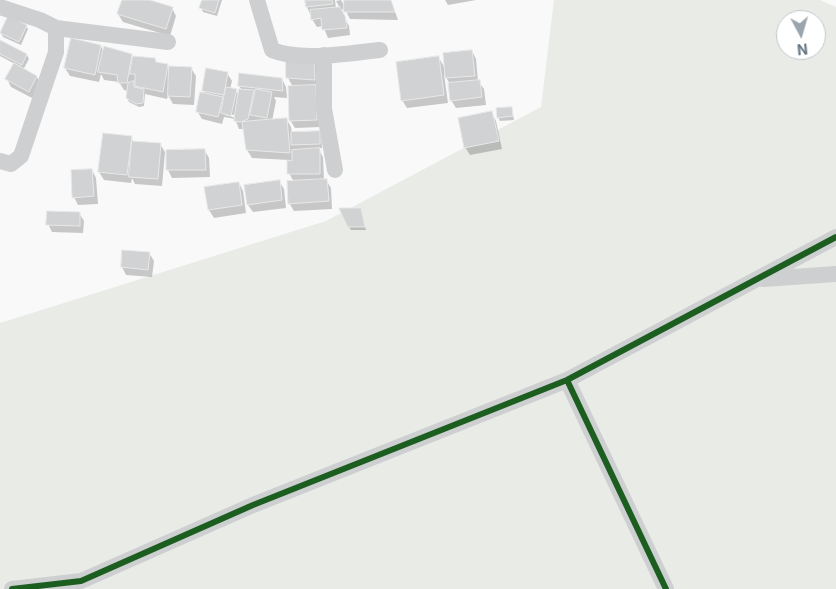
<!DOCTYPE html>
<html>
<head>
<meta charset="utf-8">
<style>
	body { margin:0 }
	#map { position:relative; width:836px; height:589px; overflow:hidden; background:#f9f9f9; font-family:Inter,sans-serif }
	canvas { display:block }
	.north { position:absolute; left:776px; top:10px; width:50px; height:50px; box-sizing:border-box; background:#fff; border:1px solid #c1c8cd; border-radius:50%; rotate:174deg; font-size:14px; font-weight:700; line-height:20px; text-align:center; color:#657683 }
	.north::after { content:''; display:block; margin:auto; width:18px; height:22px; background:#99a4ac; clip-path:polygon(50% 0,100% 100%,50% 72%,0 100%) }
</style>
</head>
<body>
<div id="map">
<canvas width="836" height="589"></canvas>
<div class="north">N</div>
</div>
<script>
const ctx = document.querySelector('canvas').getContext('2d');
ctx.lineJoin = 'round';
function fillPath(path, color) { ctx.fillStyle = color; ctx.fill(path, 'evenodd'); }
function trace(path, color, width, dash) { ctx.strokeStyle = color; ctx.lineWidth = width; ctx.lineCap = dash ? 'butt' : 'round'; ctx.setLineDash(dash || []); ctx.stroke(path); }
fillPath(new Path2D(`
	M554,0H820L836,7V589H0V323L326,221L541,107ZM786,20H816V50H786Z`), '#e8ebe6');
fillPath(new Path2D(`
	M123,0H146L172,8L176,16L170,36L123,22L118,14Z
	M203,0H222L217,16L203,12L201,8Z
	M306,0H335L336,9L340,8L336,1L341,0L345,7V0H391L398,20L350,19L345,9L340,10L349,26L350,35L328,38L323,26L317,27L312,19L307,7Z
	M445,0H476L448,5Z
	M26,26L28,29L21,45L3,37L1,33Z
	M0,41L27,55L29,59L23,70L37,77L41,85L34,99L11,87L7,79L15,64L0,56Z
	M101,46L104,52L131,56L134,60L154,59L157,63L167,65L170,71L191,68L196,76L194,105L173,104L168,95L167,99L145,94L144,106L139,107L129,102L127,98L128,91L124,90L119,82L104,80L101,74L99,82L70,76L65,68Z
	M472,51L476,59L478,81L484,89L486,105L456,108L451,100L450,84L444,74L448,103L407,108L402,100L439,58L446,70Z
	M313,59L318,67L321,127L295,128L290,120L293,87L288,78Z
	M227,73L232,81L230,89L236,90L239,95L242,90L239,86L282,79L286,87L287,98L274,97L276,101L272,121L287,120L291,127L292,133L319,132L321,135L322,148H318L323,157L324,180H326L331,188L332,209L294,211L289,203L294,182L289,173V160L252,158L247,150L244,129H239L235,119L224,117L222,124L202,119L197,111L205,94L203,91ZM225,113L238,116L237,118L225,115Z
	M512,108L514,120L500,121L498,117Z
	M492,113L496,121L502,149L470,155L465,147Z
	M131,138L134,142L160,144L165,152L162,186L135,184L132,178L131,183L104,180L99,172Z
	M167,151H205L209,158L210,177L172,178L168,170Z
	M92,170L96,178L98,204L78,205L74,197Z
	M279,181L284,189L286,208L253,212L248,205Z
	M239,183L243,191L246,213L214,218L209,210L206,188Z
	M360,210L366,230H351L349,227Z
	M79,213L84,221L83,233L52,232L48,224Z
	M124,251L149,253L154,261L152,277L126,275L122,267Z`), '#0003');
const building = new Path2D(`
	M122,0H150L173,7L166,29L117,14Z
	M202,0H219L215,13L199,8Z
	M305,0H332L333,4L306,7Z
	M344,0H391L395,12H344Z
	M340,7L345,16L347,28L322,30L321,18L311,20L310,10Z
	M8,16L27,25L19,42L0,33Z
	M71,38L101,45L95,75L64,68Z
	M0,40L27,54L22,65L0,54Z
	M104,46L132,54L127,83H118L117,75L98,72Z
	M472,50L475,76L445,78L443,53Z
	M133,56L155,58L156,62L168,64L163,92L135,86V74H130Z
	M439,56L444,95L401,101L396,62Z
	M286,57H314L315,80L286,78Z
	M14,63L37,76L29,92L5,79Z
	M169,66L192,67L190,97L168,96Z
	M206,68L228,72L224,95L202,91Z
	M239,73L282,78L283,91L238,86Z
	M480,80L482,97L450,101L448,83Z
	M134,81V87L144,89L143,103L136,104L126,98L128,83Z
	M316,85L317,120L289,121L288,86Z
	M226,87L237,89L231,116L221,113Z
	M239,89L254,90L248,119L240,122L234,121Z
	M256,89L272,92L267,118L250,115Z
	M200,92L223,97L218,117L196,112Z
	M512,107L513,116L497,118L496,108Z
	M492,111L499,141L464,148L458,118Z
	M287,118L290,153L246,150L242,122Z
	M320,131V144L291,145V132Z
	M103,133L132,136L127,175L98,172Z
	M132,141L161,143L158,179L129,177Z
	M320,148V174H287V160L292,161V150Z
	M205,149L206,170H166V150Z
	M92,169L94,196L72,198L71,170Z
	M327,179L329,201L288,204L287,181Z
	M280,180L282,200L247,205L244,185Z
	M239,182L242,205L208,210L204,187Z
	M339,208H361L365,227H348Z
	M47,211L80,212V226L46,225Z
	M122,250L150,252L148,270L121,267Z`);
fillPath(building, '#d0d2d3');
trace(building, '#e8e8e8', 1);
trace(new Path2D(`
	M257,0L272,50C301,62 349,53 380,50
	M0,7L40,20L56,28V52L21,156L11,164L0,161
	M56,28L168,42
	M324,55V109L335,170
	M763,279L836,274
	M567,380L666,589
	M12,589L81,581L253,505L567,380L836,237`), '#cecfd0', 16);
trace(new Path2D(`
	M567,380L666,589
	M12,589L81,581L253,505L567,380L836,237`), '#1b5e20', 6);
</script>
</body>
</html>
